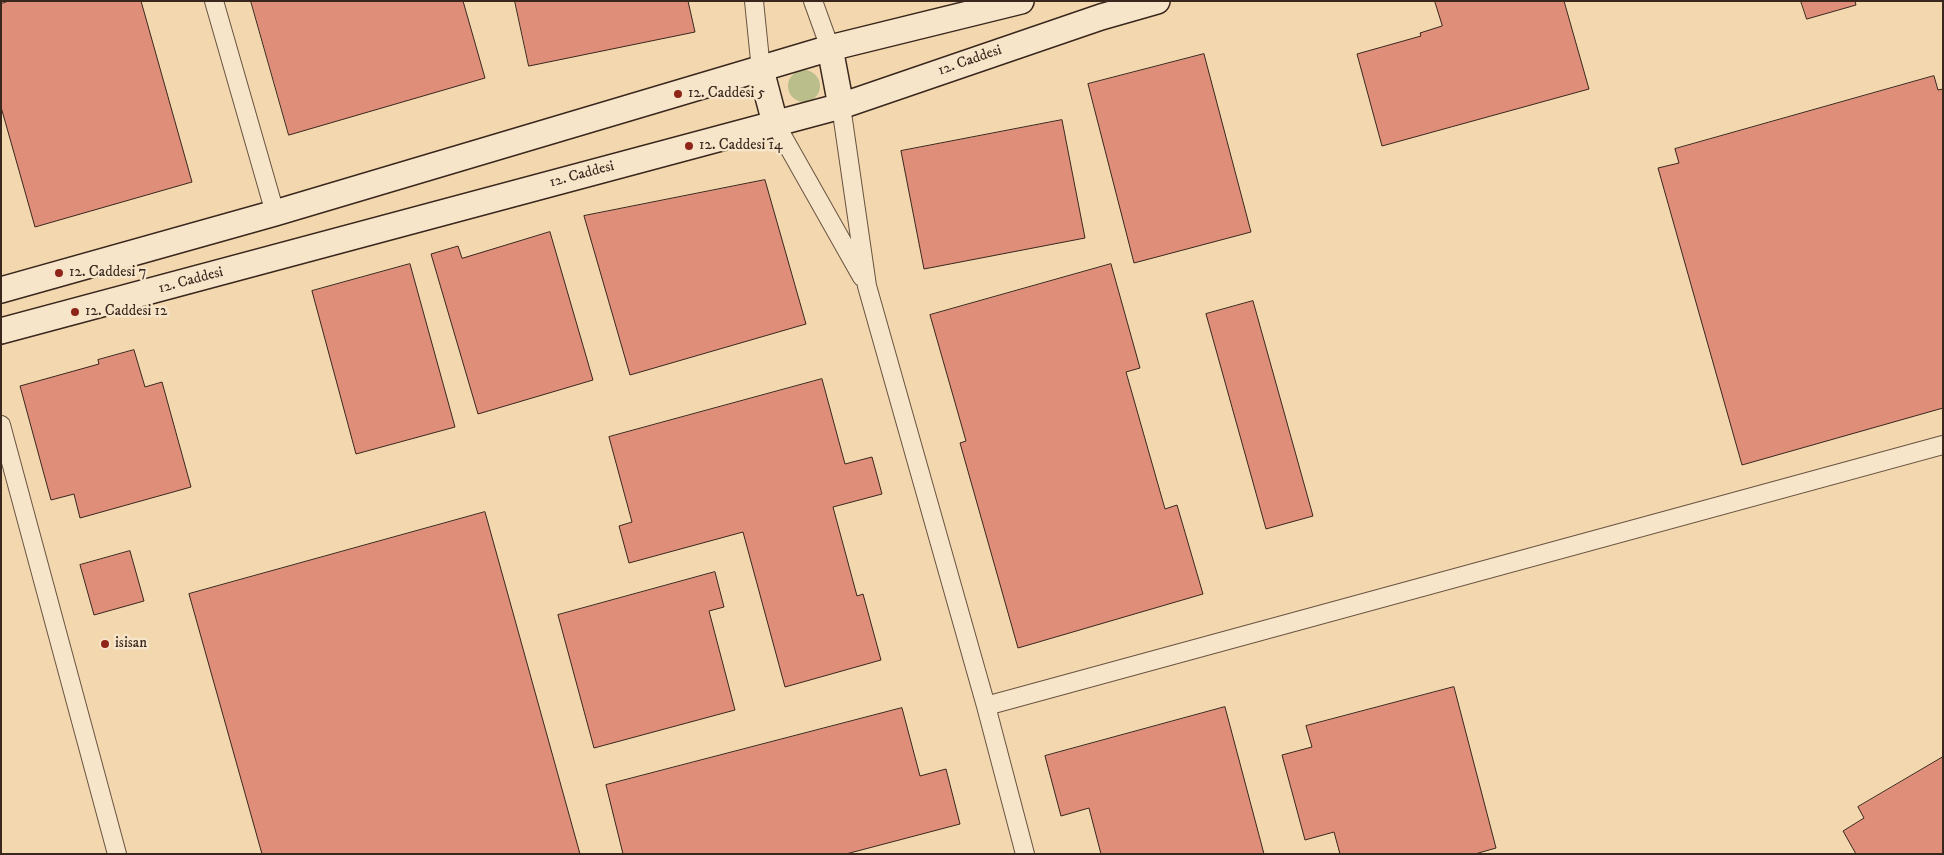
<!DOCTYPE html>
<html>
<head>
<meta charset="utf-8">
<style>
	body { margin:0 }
	#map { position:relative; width:1944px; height:855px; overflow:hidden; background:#f3d7ae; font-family:"IM FELL DW Pica",serif }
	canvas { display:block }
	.frame { position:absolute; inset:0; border:2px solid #39271d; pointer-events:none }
</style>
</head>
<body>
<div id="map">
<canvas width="1944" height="855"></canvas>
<div class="frame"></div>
</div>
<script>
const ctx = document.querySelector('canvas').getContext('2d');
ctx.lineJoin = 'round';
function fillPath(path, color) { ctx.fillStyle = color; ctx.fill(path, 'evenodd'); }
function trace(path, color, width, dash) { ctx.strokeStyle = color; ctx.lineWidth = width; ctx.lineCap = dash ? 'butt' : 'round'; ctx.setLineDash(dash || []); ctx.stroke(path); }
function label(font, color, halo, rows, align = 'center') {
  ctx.font = font + ' "IM FELL DW Pica",serif'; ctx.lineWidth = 5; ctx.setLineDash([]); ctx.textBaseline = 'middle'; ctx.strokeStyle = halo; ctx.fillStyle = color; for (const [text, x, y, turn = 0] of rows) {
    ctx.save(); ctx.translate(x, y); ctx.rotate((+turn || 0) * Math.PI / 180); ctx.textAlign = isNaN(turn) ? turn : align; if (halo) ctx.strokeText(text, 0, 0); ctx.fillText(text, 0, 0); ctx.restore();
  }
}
fillPath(new Path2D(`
	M788 86a16 16 0 1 1 32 0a16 16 0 1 1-32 0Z`), '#babe8b');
const building = new Path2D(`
	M9,1H141L192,182L35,227L1,107V4Z
	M251,1H463L485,78L289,135Z
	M515,1H688L695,32L529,66Z
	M1435,1H1564L1589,89L1382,146L1357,54L1421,36L1420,33L1442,26Z
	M1801,1H1855L1856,5L1807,19Z
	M1204,54L1251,232L1134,263L1088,84Z
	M1934,76L1938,90L1943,89V408L1742,465L1658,168L1679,163L1675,149Z
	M1062,120L1085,238L924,269L901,151Z
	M765,180L806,324L630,375L584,216Z
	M550,232L593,380L478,414L431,254L458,246L462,258Z
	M410,264L455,427L356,454L312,291Z
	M1111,264L1140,368L1126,372L1165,509L1177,505L1203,594L1018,648L960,443L966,441L930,315Z
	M1253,301L1313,516L1266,529L1206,314Z
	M134,350L145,387L162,382L191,487L80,518L74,494L51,500L20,386L99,364L98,360Z
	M822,379L845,464L872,457L882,494L833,507L857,596L863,594L881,660L785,687L743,532L629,563L619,526L632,522L609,437Z
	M485,512L580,854H262L189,594Z
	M130,551L144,601L94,615L80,565Z
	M715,572L724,607L709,611L735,710L594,748L558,615Z
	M1454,687L1496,848L1475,854H1340L1334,832L1305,840L1282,755L1312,747L1306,726Z
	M1225,707L1264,854H1101L1089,808L1061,816L1045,756Z
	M902,708L920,776L946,769L960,824L846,854H623L606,785Z
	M1943,757V854H1856L1843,831L1864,818L1858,807Z`);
fillPath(building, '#de8e79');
trace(building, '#39271d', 1);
const street = new Path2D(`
	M214,1L275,213
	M754,1L761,70
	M813,1L830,48
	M841,106L867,286L986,706L1025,854
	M775,123L862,277
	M1,425L117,854
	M986,706L1943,445`);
const secondary = new Path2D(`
	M830,48L841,106
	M761,70L775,123
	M1,290L275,213L830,48L1021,1
	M1,331L841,106L1101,17L1157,1`);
trace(street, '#685341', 20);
trace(secondary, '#39271d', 28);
trace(street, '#f7e5ca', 18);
trace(secondary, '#f7e5ca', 25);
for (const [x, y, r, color] of [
	[678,94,5,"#8f2418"],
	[689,146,5,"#8f2418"],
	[59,273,5,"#8f2418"],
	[75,312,5,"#8f2418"],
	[105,644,5,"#8f2418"]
]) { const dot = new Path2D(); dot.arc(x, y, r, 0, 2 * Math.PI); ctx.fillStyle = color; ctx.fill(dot); trace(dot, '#f7e5ca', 2); }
label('15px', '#39271d', '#f7e5ca', [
	["12. Caddesi",970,61,-19],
	["12. Caddesi",582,175,-15],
	["12. Caddesi",191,281,-15]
]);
label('15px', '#39271d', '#f7e5ca', [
	["12. Caddesi 5",688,94],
	["12. Caddesi 14",699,146],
	["12. Caddesi 7",69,273],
	["12. Caddesi 12",85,312],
	["isisan",115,644]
], 'left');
</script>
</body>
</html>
